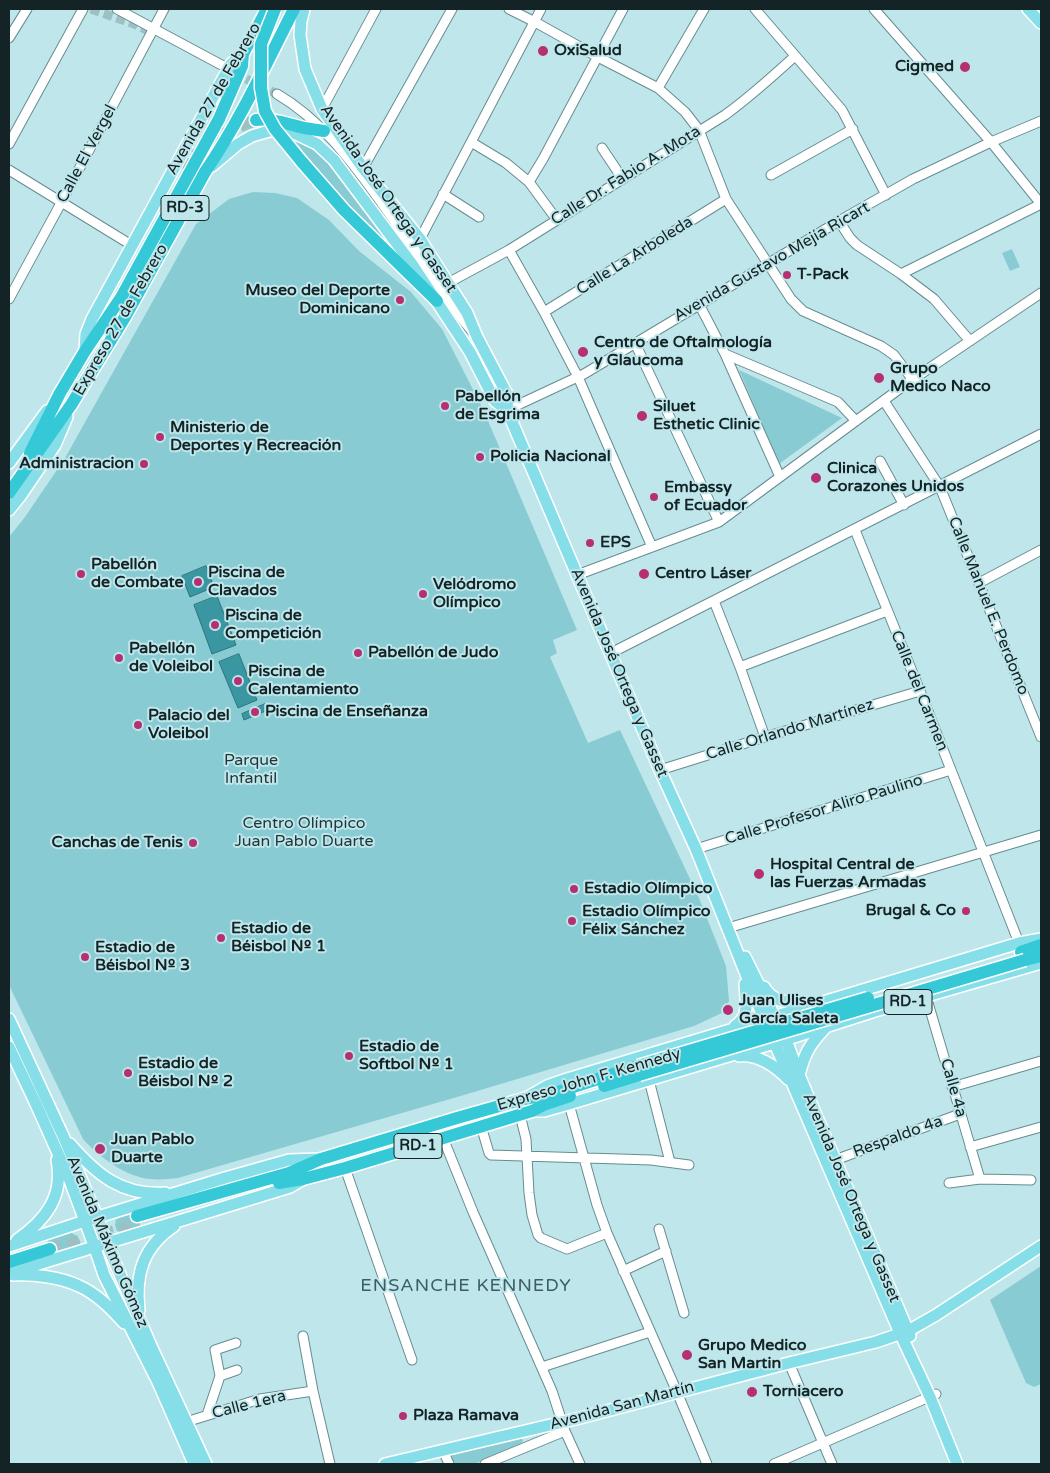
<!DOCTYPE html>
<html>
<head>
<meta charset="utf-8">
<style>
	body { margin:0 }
	#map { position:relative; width:1050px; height:1473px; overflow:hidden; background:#bfe7eb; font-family:"Varela Round",sans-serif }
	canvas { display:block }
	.frame { position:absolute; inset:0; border:10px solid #142325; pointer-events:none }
</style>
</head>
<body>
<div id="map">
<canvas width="1050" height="1473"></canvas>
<div class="frame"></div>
</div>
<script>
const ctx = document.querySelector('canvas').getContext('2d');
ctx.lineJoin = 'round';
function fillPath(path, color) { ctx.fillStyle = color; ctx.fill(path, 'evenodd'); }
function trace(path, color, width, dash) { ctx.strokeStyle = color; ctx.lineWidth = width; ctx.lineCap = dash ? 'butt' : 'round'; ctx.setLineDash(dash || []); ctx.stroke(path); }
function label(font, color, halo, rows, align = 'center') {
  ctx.font = font + ' "Varela Round",sans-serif'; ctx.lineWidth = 4; ctx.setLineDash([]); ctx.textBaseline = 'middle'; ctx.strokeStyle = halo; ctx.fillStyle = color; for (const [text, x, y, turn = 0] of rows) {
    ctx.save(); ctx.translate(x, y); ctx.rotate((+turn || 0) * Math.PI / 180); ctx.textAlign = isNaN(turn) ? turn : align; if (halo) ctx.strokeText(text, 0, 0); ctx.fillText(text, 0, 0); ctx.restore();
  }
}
fillPath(new Path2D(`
	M292,138L299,140L322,156L410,267L344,202Z
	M253,192L275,193L297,198L329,220L359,251L411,292L442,329L483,409L577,630L553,640L557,653L550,657L588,743L620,730L699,898L726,966L729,1001L724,1012L694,1026L464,1095L178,1178C169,1179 160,1180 150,1179C126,1177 99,1157 83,1139L9,985V537L25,517L65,458L196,224L229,199Z
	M1012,249L1020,267L1010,271L1002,253Z
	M739,370L842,418L779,464Z
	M134,1213L139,1229L124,1233L117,1231L115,1225L116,1219Z
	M70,1232C78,1236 83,1240 79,1249L53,1256L47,1240Z
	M1041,1266V1384L1034,1387L1026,1383L990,1300Z
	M521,1438L523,1440L522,1443L474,1464H452L450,1459L452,1455Z`), '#89cbd2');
const water = new Path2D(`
	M206,566L214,587L190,597L182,576Z
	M217,596L236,645L212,654L194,605Z
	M239,654L257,700L238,708L219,662Z
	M265,704L268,710L244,720L242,714Z`);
fillPath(water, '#3a97a1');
trace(water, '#2f747c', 1);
trace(new Path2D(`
	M91,9L134,24L153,33
	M234,73L277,94`), '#9dc0c3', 9, [9, 4.5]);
trace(new Path2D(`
	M183,169C201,145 228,130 256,120
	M50,1249L140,1224`), '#9dc0c3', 12, [12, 6]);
const minor = new Path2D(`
	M117,9L229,69
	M509,9L535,22L598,57L658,88L685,112L699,130L726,199L791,299L803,311L881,346L894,355L913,380
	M755,9L842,110L886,195
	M874,9L991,142L1041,204
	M9,38L27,9
	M658,88L704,9
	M277,94C320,119 349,158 378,198C406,237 433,278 461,318L472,331
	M322,109L376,9
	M471,142L506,163L529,182L557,220
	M9,144L83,9
	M602,148L622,178
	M363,168L452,9
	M9,170L133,246
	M771,175L853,129
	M529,182L543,159L623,9
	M443,194L479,217
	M839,221L850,238L857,245L901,274L934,299L970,341
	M420,239L541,9
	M509,250L544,312L578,377L652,547
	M901,274L1041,204
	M448,283L509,250L725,115C750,97 772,77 795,56
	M9,299L61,203L164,9
	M699,304L725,354L780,477
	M544,312L726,199
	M635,343L719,522
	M725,354L838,402L856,421
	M884,401L940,487L1041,737
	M507,410L584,374L839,221L913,179L991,142L1041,121
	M880,461L904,505
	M855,530L920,691L1019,943
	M577,575L719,522L906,384L1041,293
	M979,583L1041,550
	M714,601L740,667L765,737
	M611,653L1041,434
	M740,667L887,611
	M660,770L765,737L920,691
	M696,849L951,770
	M728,928L1041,835
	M926,996L980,1179
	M649,1080L670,1162
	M952,1087L1041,1061
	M569,1104L597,1205L607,1233L677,1392L707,1464
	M520,1115L526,1139L529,1193L532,1215L538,1235L541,1238L567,1249L607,1233
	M481,1126L489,1153L491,1155L651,1160L689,1165
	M443,1138L473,1212L552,1391L565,1431L580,1464
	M970,1147L1041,1127
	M835,1160L960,1114
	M345,1168L412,1360
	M949,1183L980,1179L1031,1180
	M659,1229L684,1313
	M623,1271L666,1251
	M303,1336L313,1391L330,1464
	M789,1363L832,1464
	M542,1367L650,1332
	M220,1376L237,1370
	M207,1415L220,1376L215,1350L236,1343
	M186,1422L260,1399L313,1391
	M443,1450L449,1464
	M485,1464L565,1431
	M774,1464L936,1394`);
const major = new Path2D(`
	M304,9L301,21L300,35L305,69L322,109L363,168L420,239L467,313L477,337L508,396L507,410L660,770L696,849L764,1019L794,1087L900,1333L930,1397L957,1464
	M1028,9L1041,23
	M212,166L238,144L252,136L269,131H286L296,134L317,144L334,160L412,264L470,352L495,401L507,410
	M85,351L86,334L92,319L231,64L243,54
	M9,463L47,411
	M9,510L21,495L55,445L67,417
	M745,957L786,1040L799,1075L910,1336
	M764,987C773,1002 788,1004 804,1002
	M9,1019L64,1138L97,1217L107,1244L151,1346L206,1464
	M735,1026C750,1017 746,1000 745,984
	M9,1047L36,1104L69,1178L95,1248L104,1275L158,1382L194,1464
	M739,1056C759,1054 775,1066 788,1079
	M799,1075C805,1052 810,1044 826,1027
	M528,1097L547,1086L564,1080L1019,943L1041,939
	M532,1111H544L569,1104L725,1057L775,1043L875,1011L1041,963
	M70,1144C97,1175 122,1196 165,1193
	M17,1240C46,1220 64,1196 57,1160
	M9,1246L85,1221L225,1178L289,1160L319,1159
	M9,1273L290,1187L302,1180
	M13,1275C34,1274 60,1277 79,1286C97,1294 112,1309 124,1323
	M139,1310C135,1274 143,1247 174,1226
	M385,1464L580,1418L789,1363L876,1342L908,1331L936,1315L1041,1246`);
const highway = new Path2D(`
	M256,120C273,118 287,124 304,128C310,129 317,130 324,131
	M302,162L344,210L437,301
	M30,453L60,393L85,351L122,296L219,119L242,66L243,54L267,9
	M9,493L71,405L125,317L205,172C240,121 266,64 294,9
	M1021,952L1041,945
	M1025,960L1041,956
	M604,1086L639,1075
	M279,1183L303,1179L345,1168L532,1111L546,1104L570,1096
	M137,1216L289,1173L321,1159L457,1118L524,1099L555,1093L638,1066
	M9,1262L50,1249`);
trace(minor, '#678c91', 11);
trace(major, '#fff', 14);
trace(highway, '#fff', 15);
trace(minor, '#fff', 9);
trace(major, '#86dfe8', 11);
trace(highway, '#35c9d8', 12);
const highwayBridge = new Path2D(`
	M275,9L261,44V88L265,111L275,129L302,162
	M638,1066L868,998
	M639,1075L1025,960`);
trace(highwayBridge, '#fff', 15, []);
trace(highwayBridge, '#35c9d8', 12);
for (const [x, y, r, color] of [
	[543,51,6,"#b62f71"],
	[965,67,6,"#b62f71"],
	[787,275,5,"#b62f71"],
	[400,300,5,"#b62f71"],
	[583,352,6,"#b62f71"],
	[879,378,6,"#b62f71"],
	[445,406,5,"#b62f71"],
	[642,416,6,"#b62f71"],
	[160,437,5,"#b62f71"],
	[480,457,5,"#b62f71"],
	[144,464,5,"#b62f71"],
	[816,478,6,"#b62f71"],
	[654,497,5,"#b62f71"],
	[590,543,5,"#b62f71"],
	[81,574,5,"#b62f71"],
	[644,574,6,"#b62f71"],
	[198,582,5,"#b62f71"],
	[423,594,5,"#b62f71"],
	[215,625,5,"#b62f71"],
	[358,653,5,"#b62f71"],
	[119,658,5,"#b62f71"],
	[238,681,5,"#b62f71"],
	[255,712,5,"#b62f71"],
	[138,725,5,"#b62f71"],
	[193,843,5,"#b62f71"],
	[759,874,6,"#b62f71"],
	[574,889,5,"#b62f71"],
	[966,911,5,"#b62f71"],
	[572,921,5,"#b62f71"],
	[221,938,5,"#b62f71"],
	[85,957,5,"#b62f71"],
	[728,1010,6,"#b62f71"],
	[349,1056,5,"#b62f71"],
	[128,1073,5,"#b62f71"],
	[100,1149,6,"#b62f71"],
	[687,1355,6,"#b62f71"],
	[752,1392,6,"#b62f71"],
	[403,1416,5,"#b62f71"]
]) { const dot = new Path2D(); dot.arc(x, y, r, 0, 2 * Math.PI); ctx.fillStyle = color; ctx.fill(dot); trace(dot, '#bfe7eb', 2); }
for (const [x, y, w] of [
	[185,208,48],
	[908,1002,48],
	[418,1146,48]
]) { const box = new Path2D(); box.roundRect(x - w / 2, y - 12.5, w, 25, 4); ctx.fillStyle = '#bfe7eb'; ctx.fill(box); trace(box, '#142325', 1); }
label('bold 15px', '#142325', null, [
	["RD-3",185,208],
	["RD-1",908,1002],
	["RD-1",418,1146]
]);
label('bold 16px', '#142325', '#bfe7eb', [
	["OxiSalud",554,51],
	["Cigmed",954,67,"right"],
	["T-Pack",797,275],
	["Museo del Deporte",390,291,"right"],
	["Dominicano",390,309,"right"],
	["Centro de Oftalmología",594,343],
	["y Glaucoma",594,361],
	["Grupo",890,369],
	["Medico Naco",890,387],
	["Pabellón",455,397],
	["de Esgrima",455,415],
	["Siluet",653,407],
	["Esthetic Clinic",653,425],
	["Ministerio de",170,428],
	["Deportes y Recreación",170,446],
	["Policia Nacional",490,457],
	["Administracion",134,464,"right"],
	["Clinica",827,469],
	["Corazones Unidos",827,487],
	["Embassy",664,488],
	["of Ecuador",664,506],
	["EPS",600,543],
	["Pabellón",91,565],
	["de Combate",91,583],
	["Piscina de",208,573],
	["Clavados",208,591],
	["Centro Láser",655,574],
	["Velódromo",433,585],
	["Olímpico",433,603],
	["Piscina de",225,616],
	["Competición",225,634],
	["Pabellón",129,649],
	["de Voleibol",129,667],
	["Pabellón de Judo",368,653],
	["Piscina de",248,672],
	["Calentamiento",248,690],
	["Piscina de Enseñanza",265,712],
	["Palacio del",148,716],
	["Voleibol",148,734],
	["Canchas de Tenis",183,843,"right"],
	["Hospital Central de",770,865],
	["las Fuerzas Armadas",770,883],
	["Estadio Olímpico",584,889],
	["Brugal & Co",956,911,"right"],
	["Estadio Olímpico",582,912],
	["Félix Sánchez",582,930],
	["Estadio de",231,929],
	["Béisbol Nº 1",231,947],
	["Estadio de",95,948],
	["Béisbol Nº 3",95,966],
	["Juan Ulises",739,1001],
	["García Saleta",739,1019],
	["Estadio de",359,1047],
	["Softbol Nº 1",359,1065],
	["Estadio de",138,1064],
	["Béisbol Nº 2",138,1082],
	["Juan Pablo",111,1140],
	["Duarte",111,1158],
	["Grupo Medico",698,1346],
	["San Martin",698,1364],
	["Torniacero",763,1392],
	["Plaza Ramava",413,1416]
], 'left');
label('16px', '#142325', '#bfe7eb', [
	["Avenida 27 de Febrero",214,99,-60],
	["Calle El Vergel",87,154,-62],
	["Calle Dr. Fabio A. Mota",626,176,-32],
	["Avenida José Ortega y Gasset",388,199,55],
	["Calle La Arboleda",635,256,-32],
	["Avenida Gustavo Mejía Ricart",772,262,-30],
	["Expreso 27 de Febrero",121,320,-60],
	["Calle Manuel E. Perdomo",988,606,68],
	["Avenida José Ortega y Gasset",619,673,67],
	["Calle del Carmen",919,691,68],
	["Calle Orlando Martínez",790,730,-17],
	["Calle Profesor Aliro Paulino",824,810,-17],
	["Expreso John F. Kennedy",589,1080,-16],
	["Calle 4a",953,1088,74],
	["Respaldo 4a",898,1137,-20],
	["Avenida José Ortega y Gasset",851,1198,67],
	["Avenida Máximo Gómez",107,1242,67],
	["Calle 1era",249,1405,-14],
	["Avenida San Martín",622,1406,-15]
]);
label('16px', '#1f3537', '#bfe7eb', [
	["Parque",251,761],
	["Infantil",251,779],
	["Centro Olímpico",304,824],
	["Juan Pablo Duarte",304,842]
]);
ctx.letterSpacing = '1px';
label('18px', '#3a5e63', '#bfe7eb', [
	["ENSANCHE KENNEDY",466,1286]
]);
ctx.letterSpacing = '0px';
</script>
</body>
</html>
